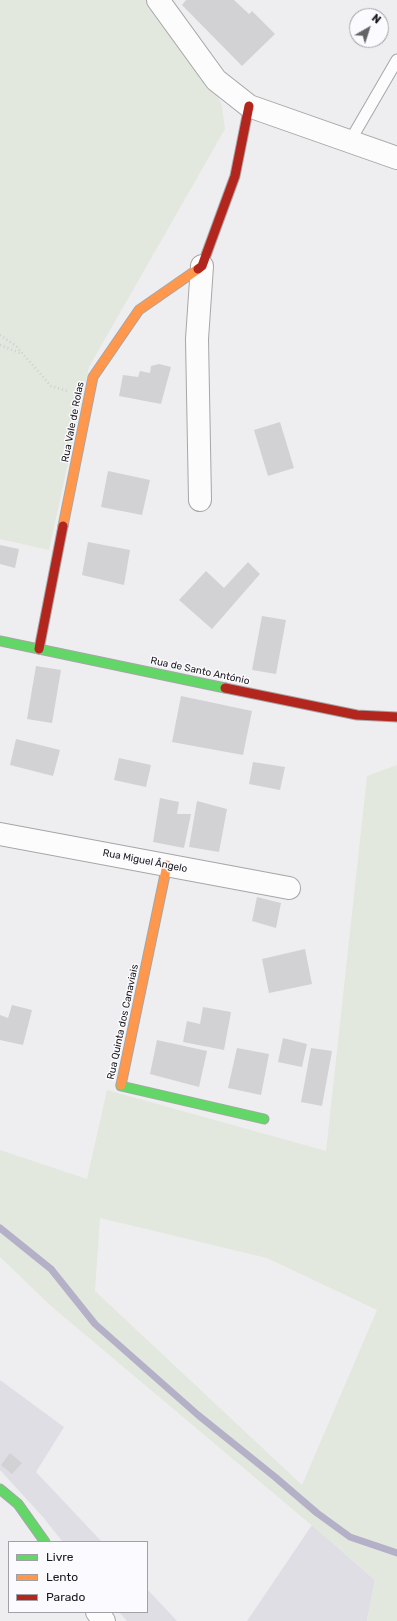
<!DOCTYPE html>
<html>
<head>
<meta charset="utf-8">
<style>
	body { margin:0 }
	#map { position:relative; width:397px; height:1621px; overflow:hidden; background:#eeeef0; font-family:Rubik,sans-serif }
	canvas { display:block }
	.legend { position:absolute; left:8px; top:1541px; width:140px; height:72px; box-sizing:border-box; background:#fbfaff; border:1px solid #a1a0a4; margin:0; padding:5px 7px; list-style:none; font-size:12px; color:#19191b }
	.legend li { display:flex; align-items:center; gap:8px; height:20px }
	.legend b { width:20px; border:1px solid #a1a0a4 }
	.north { position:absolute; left:349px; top:8px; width:40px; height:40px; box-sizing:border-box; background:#fbfaff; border:1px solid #a1a0a4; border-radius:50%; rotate:39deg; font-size:11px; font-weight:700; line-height:16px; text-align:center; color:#19191b }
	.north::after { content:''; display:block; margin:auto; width:14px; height:18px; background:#646466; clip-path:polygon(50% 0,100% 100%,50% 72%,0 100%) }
</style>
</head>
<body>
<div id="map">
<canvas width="397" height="1621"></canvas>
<ul class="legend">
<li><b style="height:5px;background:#63d668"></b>Livre</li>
<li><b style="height:5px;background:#ff974d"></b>Lento</li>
<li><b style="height:5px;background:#b3261e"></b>Parado</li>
</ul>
<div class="north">N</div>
</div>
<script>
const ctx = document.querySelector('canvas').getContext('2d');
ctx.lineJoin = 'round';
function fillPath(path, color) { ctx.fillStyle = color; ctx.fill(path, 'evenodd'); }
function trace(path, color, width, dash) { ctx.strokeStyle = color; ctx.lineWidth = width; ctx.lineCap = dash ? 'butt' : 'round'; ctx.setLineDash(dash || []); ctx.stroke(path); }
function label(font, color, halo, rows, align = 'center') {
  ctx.font = font + ' Rubik,sans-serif'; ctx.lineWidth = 3; ctx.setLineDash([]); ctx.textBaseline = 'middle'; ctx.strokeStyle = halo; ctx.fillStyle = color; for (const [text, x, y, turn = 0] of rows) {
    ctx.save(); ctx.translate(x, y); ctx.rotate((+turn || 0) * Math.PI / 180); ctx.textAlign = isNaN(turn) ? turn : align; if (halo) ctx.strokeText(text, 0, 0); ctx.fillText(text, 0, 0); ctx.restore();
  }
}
fillPath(new Path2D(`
	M0,1380L64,1427L36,1472L102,1542H63L42,1516L0,1470Z
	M312,1525L375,1580L367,1621H247Z
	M147,1589L177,1621H127L119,1612H147Z`), '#dfdee5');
fillPath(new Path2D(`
	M0,0H148L216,92L222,106L225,129L89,367L49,550L0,539Z
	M397,765V1621H367L375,1580L341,1550L51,1306L0,1257V1150L87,1179L107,1090L326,1151L367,776ZM100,1218L267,1258L377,1310L302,1485L95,1291Z`), '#e2e8dd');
trace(new Path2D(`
	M0,1228L51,1269L95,1324L198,1415L275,1477L317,1513L350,1537L397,1553`), '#b3b0c8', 7);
fillPath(new Path2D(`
	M186,0H234L249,14L252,11L275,34L242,66L182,5Z
	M159,364L171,367L161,404L119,396L123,375L138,377L140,371L150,373L151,366Z
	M280,422L294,468L268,476L254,430Z
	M108,471L150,480L142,515L101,507Z
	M88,542L130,550L124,585L82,575Z
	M0,545L19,549L15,568L0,564Z
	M248,562L260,574L212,629L179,600L206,571L224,588Z
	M262,616L286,620L276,674L252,670Z
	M36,666L61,670L52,723L27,719Z
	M181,696L252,711L243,755L172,742Z
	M16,739L60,750L53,776L10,765Z
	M119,758L151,765L146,787L114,780Z
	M253,762L285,767L280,790L249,784Z
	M160,798L179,802L177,814H191L184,848L153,842Z
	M197,801L227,809L219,852L189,847Z
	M257,897L281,903L276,928L252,921Z
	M305,949L312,984L269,993L262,959Z
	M12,1005L32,1010L23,1045L0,1040V1015L8,1018Z
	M203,1007L231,1012L224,1050L183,1042L187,1021L200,1024Z
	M283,1038L307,1044L302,1067L278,1062Z
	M157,1040L207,1051L199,1087L150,1074Z
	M237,1048L269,1054L261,1095L228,1088Z
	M311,1048L332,1051L322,1106L301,1102Z
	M10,1453L22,1463L12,1474L1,1465Z`), '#d2d2d4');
const lane = new Path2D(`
	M350,141L397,60`);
const street = new Path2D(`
	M158,0L216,80L249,106L397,158
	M200,500L197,339L202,266
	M0,834L289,888
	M97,1612L104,1621`);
const fast = new Path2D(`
	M0,641L225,688
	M121,1085V1086L264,1119
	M0,1489L18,1504L45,1542`);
const slow = new Path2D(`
	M63,526L93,377L139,310L198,269
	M121,1085L167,865`);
const jam = new Path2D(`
	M198,269L202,266L235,176L249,106
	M39,649L63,526
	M225,688L357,715L397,717`);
trace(lane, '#a6a6a8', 13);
trace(street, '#a6a6a8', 24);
trace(fast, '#a6a6a8', 11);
trace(slow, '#a6a6a8', 11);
trace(jam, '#a6a6a8', 11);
trace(new Path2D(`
	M0,335L16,346L51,386L67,391
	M0,345L22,354`), '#cececf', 2.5, [1, 3]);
trace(lane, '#fcfcfd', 11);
trace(street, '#fcfcfd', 22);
trace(fast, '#63d668', 9);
trace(slow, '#ff974d', 9);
trace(jam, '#b3261e', 9);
label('10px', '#19191b', '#fbfaff', [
	["Rua Vale de Rolas",73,422,-79],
	["Rua de Santo António",200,671,12],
	["Rua Miguel Ângelo",145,861,11],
	["Rua Quinta dos Canaviais",123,1022,-78]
]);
</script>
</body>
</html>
